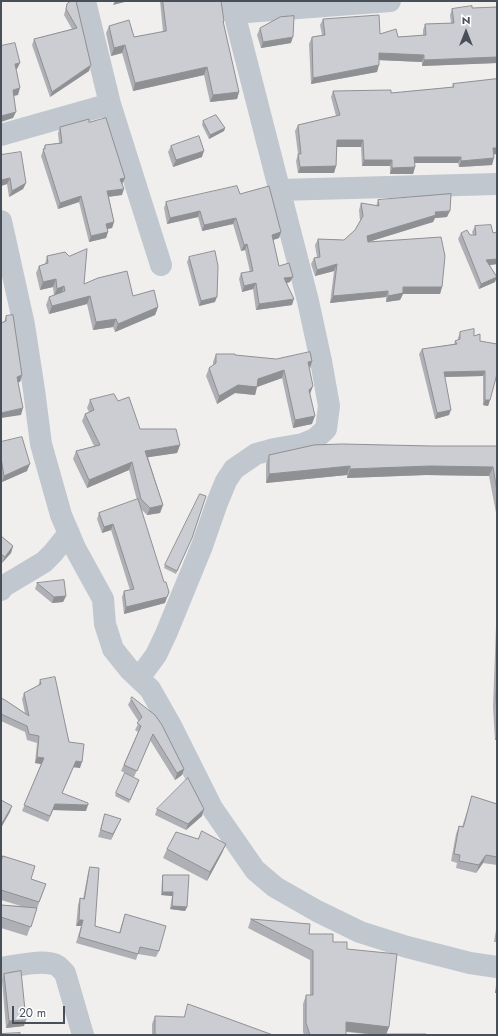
<!DOCTYPE html>
<html>
<head>
<meta charset="utf-8">
<style>
	body { margin:0 }
	#map { position:relative; width:498px; height:1036px; overflow:hidden; background:#f0efee; font-family:Jost,sans-serif }
	canvas { display:block }
	.frame { position:absolute; inset:0; border:2px solid #494f59; pointer-events:none }
	.north { position:absolute; left:446px; top:12px; width:40px; height:40px; -webkit-text-stroke:3px #fff; paint-order:stroke; rotate:0deg; font-size:11px; font-weight:700; line-height:16px; text-align:center; color:#494f59 }
	.north::after { content:''; display:block; margin:auto; width:14px; height:18px; background:#494f59; clip-path:polygon(50% 0,100% 100%,50% 72%,0 100%) }
	.scale { position:absolute; left:12px; top:1006px; width:53px; height:18px; box-sizing:border-box; border:2px solid #494f59; border-top:0; padding-left:5px; font-size:12px; line-height:14px; white-space:nowrap; color:#494f59; -webkit-text-stroke:3px #fff; paint-order:stroke }
</style>
</head>
<body>
<div id="map">
<canvas width="498" height="1036"></canvas>
<div class="frame"></div>
<div class="north">N</div>
<div class="scale">20 m</div>
</div>
<script>
const ctx = document.querySelector('canvas').getContext('2d');
ctx.lineJoin = 'round';
function trace(path, color, width, dash) { ctx.strokeStyle = color; ctx.lineWidth = width; ctx.lineCap = dash ? 'butt' : 'round'; ctx.setLineDash(dash || []); ctx.stroke(path); }
function fillPath(path, color) { ctx.fillStyle = color; ctx.fill(path, 'evenodd'); }
trace(new Path2D(`
	M234,13L390,1
	M110,104L161,265
	M1,135L110,104L85,1
	M279,190L497,184
	M1,221L24,325L34,390L41,444L61,515L75,548L103,599L105,624L113,649L129,669L150,689L171,726L212,808L255,870L275,887L317,911L360,932L407,947L470,963L497,967
	M1,590L4,586L44,562L53,553L69,533
	M139,678L156,655L166,634L202,546L217,503L226,481L234,469L256,454L274,449L303,444L315,439L326,429L329,406L321,361L308,301L231,1
	M1,968C16,966 45,958 58,966C60,968 63,971 65,973L83,1035`), '#c1c7ce', 22);
fillPath(new Path2D(`
	M71,1L89,71L50,97L32,45L34,39L72,29L64,15L67,4Z
	M160,1H221L224,21L223,22L239,92L237,99L210,102L204,75L133,91L122,53L111,56L106,33L109,26L134,37L163,32Z
	M497,7V63L422,66V62L379,60L377,72L311,84L309,44L312,37L322,35L320,25L323,19L380,34L398,37L423,35V30L425,24L451,23L450,15L452,9Z
	M260,28L291,43L261,48L257,35Z
	M497,79V154H494L492,165L459,167L458,163H415V167L413,174H390V166H362L361,147H337L336,166L334,173H298L296,161L298,154L295,131L298,125L336,116L331,97L333,91L391,93L452,87L453,84Z
	M203,121L225,128L224,131L209,139L202,125Z
	M89,122L125,178L122,184V195L109,197L114,222L112,228L107,229L108,232L106,238L89,242L79,202L58,209L41,156L45,145L59,143L58,133L60,127Z
	M171,146L202,157L173,167L168,152Z
	M1,155L26,183L23,189L9,197L7,184L1,186Z
	M240,194L281,232L279,238L273,240L279,266L290,282L287,283L292,305L256,310L253,289L242,292L239,279L241,273L250,272L245,250L241,251L233,224L202,231L198,217L167,224L164,208L166,202Z
	M378,200L447,217L435,218L433,222L368,242L442,287L440,294H403L400,300L386,302V297L330,303L334,271L315,276L311,264L314,258L317,257L315,245L318,239L344,240L355,230L360,221L359,210L361,203L376,206Z
	M475,226L497,264L490,265L495,282L479,289L458,239L461,233L470,235H473L472,232Z
	M47,256L84,284L133,296L158,307L155,315L115,332L113,327L93,330L87,304L49,314L46,305L49,297L54,295L53,287L40,290L36,273L39,266L45,264Z
	M189,257L215,302L199,306L187,262Z
	M6,316L22,375L20,382H18L21,415L4,322Z
	M460,332L474,336L480,341L490,400L488,406L483,405V376L445,377L449,415L435,419L419,354L422,349L454,344L455,341L458,340V338Z
	M216,354L235,355L309,369L310,394L312,424L293,428L282,378L257,387L255,395L235,393L217,404L206,376L209,368L213,365V362Z
	M90,400L118,401L140,429L180,445L177,453L148,457L163,505L160,513L147,515L141,509L165,603L124,614L122,597L124,591L130,590L111,530L102,533L97,519L99,513L137,500L129,470L87,488L73,459L76,451L94,446L82,421L85,414L89,412L87,408Z
	M1,442L27,471L2,482L1,478Z
	M431,446H497V518L489,476L426,475L347,478V475L266,483V464L269,455Z
	M1,536L13,546L11,553L2,563L1,562Z
	M190,542L176,574L164,568L165,565Z
	M37,583L66,596L63,602L52,603L35,589Z
	M497,599V740H495L493,707Z
	M40,680L69,742L80,768L73,767L62,793L86,811L53,810L48,822L22,811L41,764L35,763L37,743L27,740L25,732L1,721V698L25,713L22,699L24,693L38,686Z
	M131,699L184,769L182,775L175,780L150,740L134,777L121,771L138,732L135,730L139,722L128,705Z
	M139,780L129,803L115,796L116,793Z
	M472,796L497,804V865L483,863L476,873L456,868L457,863L451,861L456,834L459,826L462,827Z
	M157,809L202,816L186,830L155,815Z
	M105,814L118,825L111,840L98,837Z
	M198,839L226,844L222,853L207,881L163,858L167,849Z
	M1,862L31,879L46,884L27,936L1,928V905L21,906L1,900Z
	M90,867L95,926L119,933L125,914L159,951L156,957L138,954L136,960L76,943L81,926H76L78,905L80,898L83,899L88,873Z
	M163,875L187,907L185,911L170,909L172,896L161,895L162,879Z
	M251,919L309,934L333,942L347,949L389,1027L386,1034L426,1035H376L346,1032V1035H304L303,1032V1004L306,995H310V960L248,928Z
	M497,924V942H494Z
	M4,974L24,1026L6,1028L2,980Z
	M497,977V993H495Z
	M155,1016L273,1035H152V1024Z`), '#afb0b5');
fillPath(new Path2D(`
	M115,1H129L113,5Z
	M293,37L291,43L261,48L263,42Z
	M125,45L122,53L111,56L114,48Z
	M379,53L424,55L422,62L377,60Z
	M497,57V63L422,66L424,60Z
	M20,63L17,69L12,70L15,64Z
	M91,65L89,71L50,97L52,92Z
	M379,65L377,72L311,84L313,78Z
	M207,67L204,75L133,91L135,83Z
	M20,88L18,95L10,97L13,90Z
	M239,92L237,99L210,102L213,95Z
	M16,112L13,118L1,122V116Z
	M225,128L224,131L209,139L210,135Z
	M337,140H363L361,147H335Z
	M493,148H497V154L491,155Z
	M204,151L202,157L173,167L176,160Z
	M414,157H461L458,163H412Z
	M494,158L492,165L459,167L461,161Z
	M364,160H392L390,166H362Z
	M336,166L334,173H298L300,167Z
	M415,167L413,174H390L392,168Z
	M10,178L7,184L1,186V180Z
	M125,178L122,184L120,179Z
	M26,183L23,189L9,197L12,191Z
	M124,189L122,195L105,197L107,191Z
	M81,196L79,202L58,209L60,203Z
	M200,211L198,217L167,224L170,218Z
	M450,211L447,217L435,218L433,222L365,243L367,236L435,212Z
	M236,218L233,224L202,231L204,225Z
	M114,222L112,228L103,230L106,224Z
	M108,232L106,238L89,242L91,236Z
	M281,232L279,238L270,241L272,235Z
	M247,244L245,250L241,251L244,245Z
	M497,259V264L484,266L486,260Z
	M337,264L334,271L315,276L317,270Z
	M293,277L290,282L282,284L284,278Z
	M497,277L495,282L479,289L481,284Z
	M56,279L53,287L40,290L43,282Z
	M256,283L253,289L242,292L244,286Z
	M64,286L61,294L54,296L57,289Z
	M403,287H442L440,294H403L400,300L386,302L388,296Z
	M388,291L386,297L330,303L333,296Z
	M90,296L87,304L49,314L52,306Z
	M217,297L215,302L199,306L201,301Z
	M294,299L292,305L256,310L259,304Z
	M158,307L155,315L115,332L118,324Z
	M116,319L113,327L93,330L96,322Z
	M312,361L310,369L308,362Z
	M284,370L282,378L257,387L255,395L235,393L217,404L219,396L238,385L258,379Z
	M485,371L483,376L442,377L444,372Z
	M22,375L20,382L15,383L17,377Z
	M313,386L310,394L306,398L309,390Z
	M485,400H490L488,406L483,405Z
	M23,408L21,415L1,418V413Z
	M451,410L449,415L435,419L437,413Z
	M315,416L312,424L293,428L295,420Z
	M180,445L177,453L143,458L145,451Z
	M132,462L129,470L87,488L89,480Z
	M30,464L27,471L2,482L4,476Z
	M350,466L347,475L266,483L269,474Z
	M430,466L493,467L489,476L426,475L347,478L350,469Z
	M163,505L160,513L147,515L150,508Z
	M113,524L111,530L102,533L104,527Z
	M13,546L11,553L2,563L5,557Z
	M169,592L165,603L124,614L126,607Z
	M66,596L63,602L52,603L54,597Z
	M497,734V740H495Z
	M37,757L44,758L41,764L35,763Z
	M76,761L82,762L80,768L73,767L60,799Z
	M184,769L182,775L175,780L177,773Z
	M55,804L88,805L86,811L53,810L48,822Z
	M12,806L10,812L1,828V825Z
	M204,809L202,816L186,830L188,824Z
	M121,819L118,825L111,840L113,834Z
	M226,844L222,853L207,881L210,872Z
	M486,855L483,863L476,873L479,865Z
	M163,892H173L172,896L161,895Z
	M172,906L187,907L185,911L170,909Z
	M79,920H83L81,926H76Z
	M496,989H497V993H495Z
	M26,1020L24,1026L6,1028L9,1021Z
	M346,1022L389,1027L386,1035H379L343,1031Z`), '#8f9093');
const building = new Path2D(`
	M71,1H76L91,65L52,92L34,39L77,28L66,9L67,4Z
	M163,1H221L224,21H223L239,92L213,95L207,67L135,83L125,45L114,48L109,26L129,20L134,37L166,31Z
	M472,6V8L497,7V57L424,60V55L379,53V65L313,78L312,37L325,35L323,19L379,15L380,34L396,29L398,37L426,35L425,24L454,23L452,9Z
	M294,16L293,37L263,42L260,28L280,17Z
	M15,43L20,63L15,64L20,88L13,90L16,112L1,116V46Z
	M497,79V148H493L494,158L461,161V157H414L415,167L392,168V160H364L363,140H337L336,166L300,167L298,154H301L298,125L340,115L333,91L391,90V93L454,87L453,84Z
	M216,115L225,128L210,135L203,121Z
	M106,118L125,178L120,179L124,189L107,191L114,222L106,224L108,232L91,236L81,196L60,203L43,149H45V145L62,143L60,127L89,119V122Z
	M199,136L204,151L176,160L171,146Z
	M21,152L26,183L12,191L10,178L1,180V155Z
	M237,186L240,194L269,186L281,232L272,235L279,266L289,263L293,277L284,278L294,299L259,304L256,283L244,286L241,273L253,271L247,244L244,245L236,218L204,225L200,211L170,218L166,202Z
	M451,194L450,211L435,212L436,215L367,236L368,242L441,237L445,256L442,287H403V293L388,296V291L333,296L337,264L317,270L314,258L320,257L318,239L344,240L355,230L363,216L361,203L379,206L378,200Z
	M491,225L493,233L497,232V259L486,260L497,277L481,284L461,233L467,230L470,235H476L475,226Z
	M87,249L84,284L98,278L127,271L133,296L154,290L158,307L118,324L116,319L96,322L90,296L52,306L49,297L65,291L64,286L57,289L56,279L43,282L39,266L48,263L47,256L65,252L69,256Z
	M215,251L218,266L217,297L201,301L189,257Z
	M13,315L22,375L17,377L23,408L1,413V323L6,321V316Z
	M474,329V336L480,334V341L497,344V374L490,400H485V371L444,372L451,410L437,413L422,349L457,344L455,341L460,339V332Z
	M310,352L312,361L308,362L313,386L309,390L315,416L295,420L284,370L258,379L257,387L238,385L219,396L209,368L216,363V354H235V355L276,359Z
	M114,394L118,401L129,397L140,429H176L180,445L145,451L163,505L150,508L141,499L132,462L89,480L76,451L100,445L85,414L94,410L90,400Z
	M22,437L30,464L4,476L1,458V442Z
	M343,444L431,446H497V491L493,467L430,466L350,469V466L269,474V455L314,445Z
	M200,494L206,496L192,538L177,571L165,565Z
	M138,499L164,582H166L169,592L167,597L126,607L124,591L134,589L113,524L104,527L99,513Z
	M1,536L13,546L5,557L1,554Z
	M64,580L66,596L54,597L37,583Z
	M497,672V714L496,698Z
	M55,677L69,742L84,744L82,762L76,761L62,793L88,803V805L55,804L50,816L24,805L44,758L37,757L39,736L29,734L27,726L1,714V698L5,700L29,716L24,693L41,684L40,680Z
	M132,697L155,715L162,725L184,769L177,773L153,734L137,771L124,765L141,726L137,723L142,717L131,699Z
	M125,773L139,780L130,800L116,793Z
	M188,778L204,809L188,824L157,809Z
	M472,796L497,804V857L486,855L479,865L459,861L460,855L454,854L459,826L463,827Z
	M1,800L12,806L1,825Z
	M105,814L121,819L113,834L101,830Z
	M202,831L226,844L210,872L167,849L176,832L198,839Z
	M3,856L35,866L31,879L46,884L39,902L1,890V863Z
	M90,867L99,868L95,926L120,933L125,914L166,926L159,951L140,947L138,954L79,937L83,920H79L80,898L84,899Z
	M163,875H189L187,907L172,906L173,892H163Z
	M1,905L37,908L31,927L1,917Z
	M251,919L310,924L309,934H333V942H347V949L397,954L389,1027L346,1022V1035H310L306,1023V995H313V951Z
	M21,971L26,1020L9,1021L4,974Z
	M188,1004L273,1035H155V1016L184,1017Z
	M20,1033V1035H1V1034Z
	M376,1034H426V1035H376Z`);
fillPath(building, '#cccdd2');
trace(building, '#8f9093', 1);
</script>
</body>
</html>
